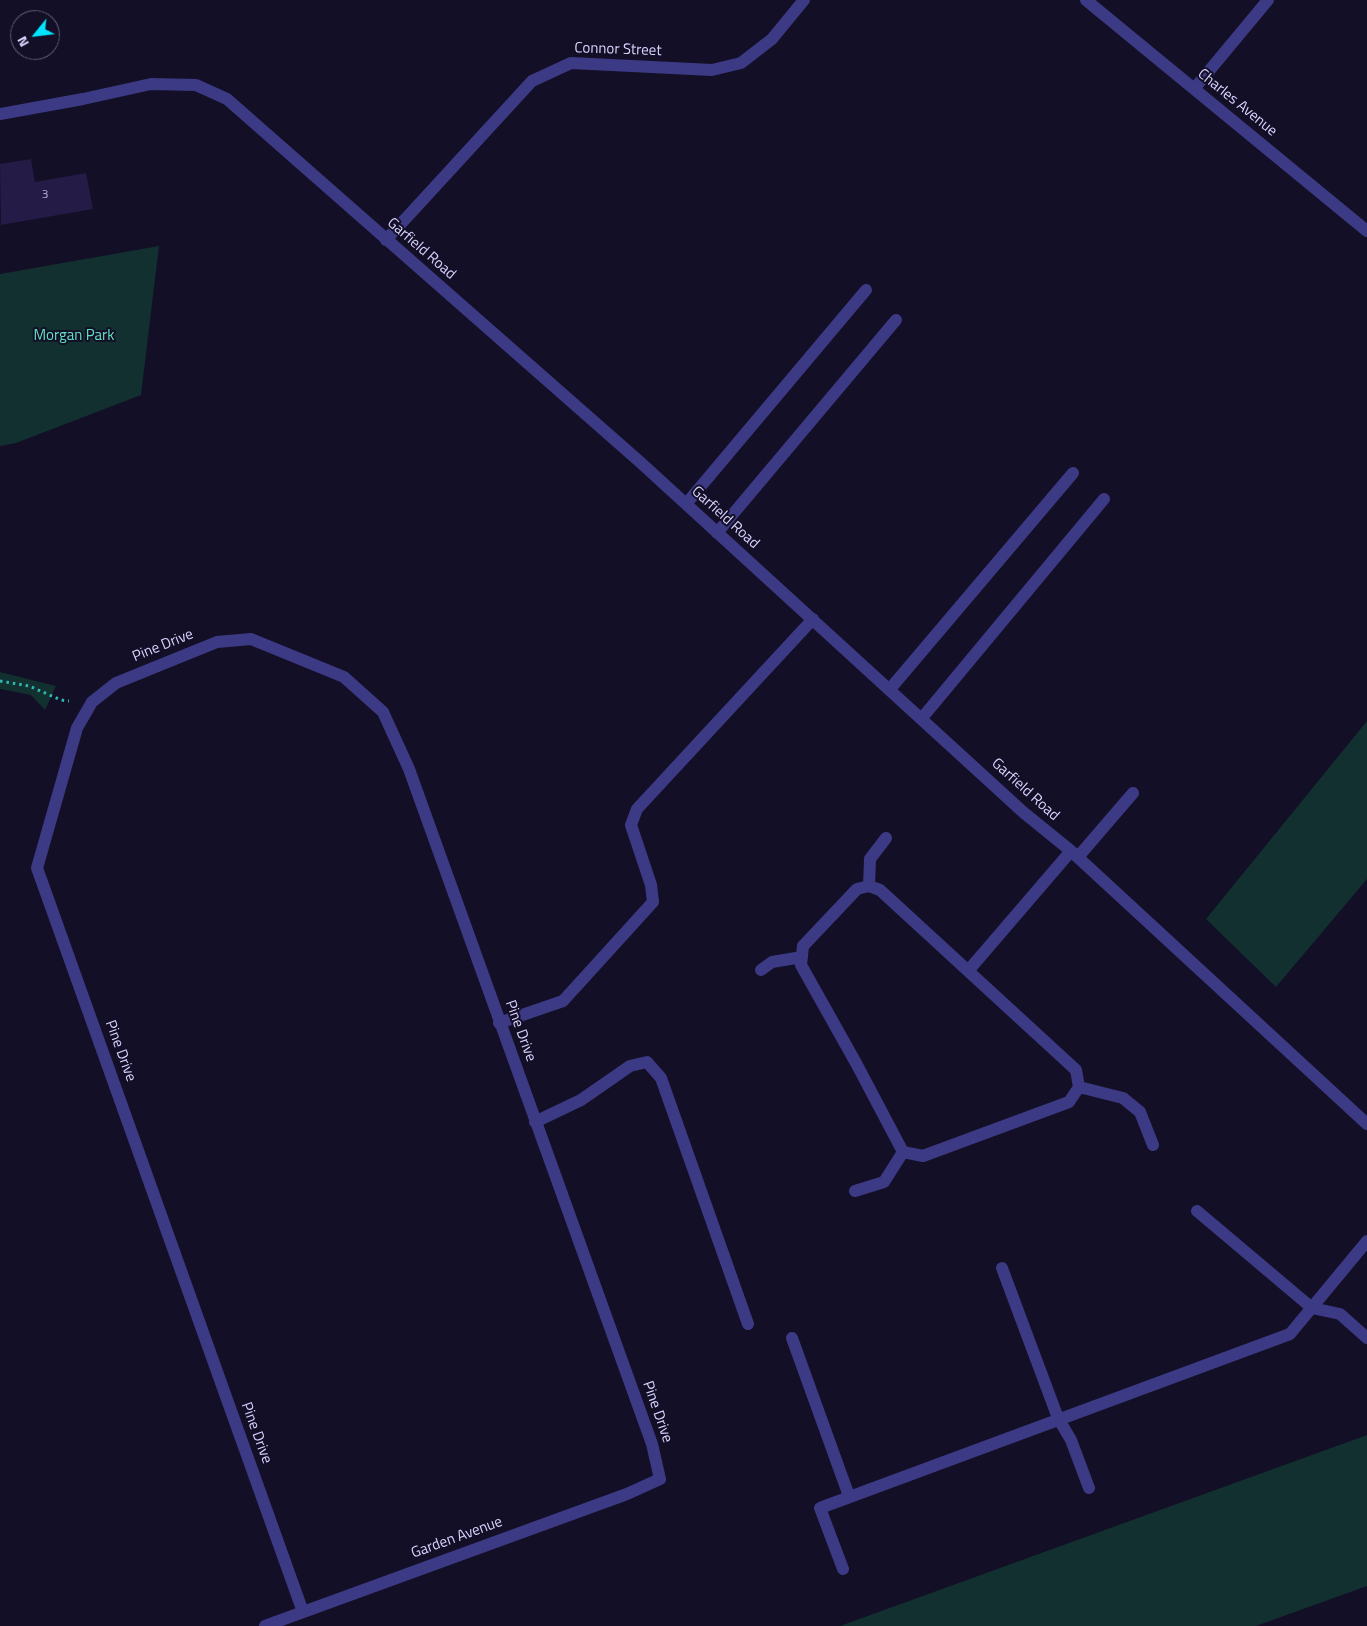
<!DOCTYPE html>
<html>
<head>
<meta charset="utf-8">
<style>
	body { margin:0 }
	#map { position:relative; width:1367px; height:1626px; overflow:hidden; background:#130f26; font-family:"Titillium Web",sans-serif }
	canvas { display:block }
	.north { position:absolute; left:10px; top:10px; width:50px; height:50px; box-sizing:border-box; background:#130f26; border:1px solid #625e7d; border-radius:50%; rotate:241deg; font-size:14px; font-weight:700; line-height:20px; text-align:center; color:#d9d4ff }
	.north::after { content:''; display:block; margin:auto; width:18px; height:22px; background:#00e5ff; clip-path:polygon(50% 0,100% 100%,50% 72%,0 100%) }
</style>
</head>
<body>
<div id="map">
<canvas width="1367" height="1626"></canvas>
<div class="north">N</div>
</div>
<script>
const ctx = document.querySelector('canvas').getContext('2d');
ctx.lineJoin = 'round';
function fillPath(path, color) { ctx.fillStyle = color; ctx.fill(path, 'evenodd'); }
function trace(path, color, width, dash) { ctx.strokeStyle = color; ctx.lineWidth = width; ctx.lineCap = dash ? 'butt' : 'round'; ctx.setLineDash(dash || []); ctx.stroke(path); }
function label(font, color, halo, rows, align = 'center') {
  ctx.font = font + ' "Titillium Web",sans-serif'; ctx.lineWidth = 4; ctx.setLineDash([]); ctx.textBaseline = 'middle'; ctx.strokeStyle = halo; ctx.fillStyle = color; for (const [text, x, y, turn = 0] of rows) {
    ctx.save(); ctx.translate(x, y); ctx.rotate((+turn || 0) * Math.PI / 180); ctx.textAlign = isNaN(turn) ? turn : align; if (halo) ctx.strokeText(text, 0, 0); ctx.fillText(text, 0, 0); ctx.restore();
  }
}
fillPath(new Path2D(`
	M159,246L141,395L16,443L0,446V274Z
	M0,672L56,686L45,710L31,695L0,689Z
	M1367,721V879L1276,987L1206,919Z
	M1367,1435V1586L1256,1626H840Z`), '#12302f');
fillPath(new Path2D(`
	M31,159L35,182L86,173L93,209L1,225L0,164Z`), '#241b47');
trace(new Path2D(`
	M0,681L29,686L61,700L69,701`), '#2fb8b0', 3, [2.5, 4]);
trace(new Path2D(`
	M1086,0L1367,231
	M1194,89L1268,0
	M0,114L83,99L151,84L196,85L227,99L640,462L1023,812L1071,851L1367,1124
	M386,240L532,81L571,63L712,70L741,63L772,39L804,0
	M686,504L866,290
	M717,533L896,320
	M890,689L1073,473
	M922,718L1104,499
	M1078,857L1133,793
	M869,886L880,890L1076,1070L1079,1087L1069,1102L923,1156L903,1152L856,1063L801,965L803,946L857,889Z
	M869,886L870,859L886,838
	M761,970L772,962L802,957
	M968,971L1071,851
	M499,1023L563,1001L653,902L651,885L631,825L637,809L813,619
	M1079,1087L1123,1098L1140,1112L1153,1145
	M535,1122L581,1100L630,1066L647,1062L661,1078L748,1324
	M855,1191L884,1182L903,1152
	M1197,1211L1312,1308L1340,1314L1367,1338
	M1002,1268L1058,1418L1071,1440L1089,1488
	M792,1338L849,1496
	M843,1569L820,1508L1290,1334L1367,1241
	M265,1626L627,1494L660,1479L652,1444L409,769L383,712L344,677L251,639L217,642L116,683L92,702L77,728L37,868L303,1612`), '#3d3a85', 12);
label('12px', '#aca6d1', null, [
	["3",45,195]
]);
label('15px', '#d9d4ff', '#130f26', [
	["Connor Street",618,50,2],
	["Charles Avenue",1237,103,39],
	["Garfield Road",421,249,41],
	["Garfield Road",725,518,42],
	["Pine Drive",163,646,-22],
	["Garfield Road",1025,790,42],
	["Pine Drive",520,1031,70],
	["Pine Drive",120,1051,70],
	["Pine Drive",657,1412,71],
	["Pine Drive",256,1433,70],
	["Garden Avenue",457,1538,-20]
]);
label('15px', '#5fe0c0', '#130f26', [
	["Morgan Park",74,336]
]);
</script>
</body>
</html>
